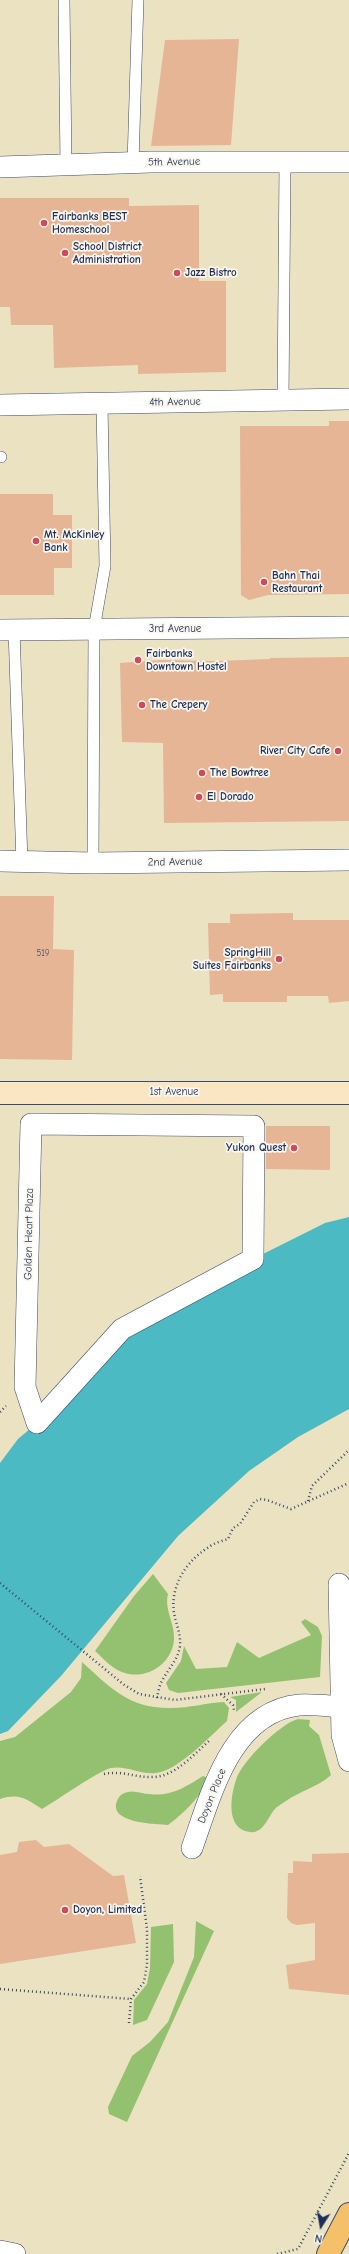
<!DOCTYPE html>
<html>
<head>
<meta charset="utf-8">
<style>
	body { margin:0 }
	#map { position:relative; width:349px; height:2254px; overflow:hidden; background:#eae2c1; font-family:"Comic Neue",sans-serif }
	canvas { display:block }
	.north { position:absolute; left:301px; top:2206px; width:40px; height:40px; -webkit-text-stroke:3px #fbf7ec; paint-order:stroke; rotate:191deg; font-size:11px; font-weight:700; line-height:16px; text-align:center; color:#1b2f5e }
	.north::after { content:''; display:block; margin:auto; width:14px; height:18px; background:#1b2f5e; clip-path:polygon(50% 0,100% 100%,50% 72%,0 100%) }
</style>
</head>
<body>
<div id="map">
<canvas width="349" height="2254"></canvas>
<div class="north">N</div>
</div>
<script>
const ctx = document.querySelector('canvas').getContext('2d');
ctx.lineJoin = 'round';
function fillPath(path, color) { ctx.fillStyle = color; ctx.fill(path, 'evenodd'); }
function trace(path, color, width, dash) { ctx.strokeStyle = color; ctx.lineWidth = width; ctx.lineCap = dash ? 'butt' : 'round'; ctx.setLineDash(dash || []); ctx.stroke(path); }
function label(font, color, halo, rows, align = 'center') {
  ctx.font = font + ' "Comic Neue",sans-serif'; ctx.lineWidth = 3.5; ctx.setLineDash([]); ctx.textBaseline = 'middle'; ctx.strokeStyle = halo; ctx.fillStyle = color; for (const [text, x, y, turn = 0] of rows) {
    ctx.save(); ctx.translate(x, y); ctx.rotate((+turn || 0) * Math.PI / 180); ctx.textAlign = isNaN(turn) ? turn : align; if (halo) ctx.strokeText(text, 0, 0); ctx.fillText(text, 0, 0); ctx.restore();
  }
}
fillPath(new Path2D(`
	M153,1574L168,1594C164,1610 175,1623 174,1639C173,1663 147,1680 125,1673C113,1670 104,1659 95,1651L134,1596Z
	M305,1619L318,1627L322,1636L320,1677L178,1693L169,1690L166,1683L181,1661L184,1646L196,1669L227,1667L237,1642L259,1658L311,1635L301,1622Z
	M82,1662C111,1688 129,1709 172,1708C189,1708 206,1703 224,1702L229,1708L227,1721C210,1736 178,1771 156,1773C141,1775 126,1765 111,1768C98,1771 56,1801 42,1809C26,1799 20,1793 0,1799V1741L15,1737L71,1692L81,1678Z
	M262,1692L236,1712V1700L230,1697Z
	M298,1719L310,1720L309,1726L319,1735L331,1775C318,1787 300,1791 286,1801C282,1804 277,1806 274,1810C269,1816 265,1828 257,1831C253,1833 249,1832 245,1831C226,1824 231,1795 236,1780C241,1762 281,1723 298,1719Z
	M203,1776L208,1778C203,1795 182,1815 168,1825C155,1824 108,1823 117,1801C119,1796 122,1793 128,1792C134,1790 143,1794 149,1794C170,1797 186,1787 203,1776Z
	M196,1921L214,1931L127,2122L109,2114L108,2107L132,2056L150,2042L168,2022L194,1957Z
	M173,1924L174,1962L147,2020L133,2025L134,2000L147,1984L150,1968L151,1927Z`), '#93c170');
fillPath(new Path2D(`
	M349,1217V1409L298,1437L249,1471L178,1536L61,1676L8,1731L0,1734V1463L18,1439L37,1423L122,1329L253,1259L325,1223Z`), '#4bbac2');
fillPath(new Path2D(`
	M239,39L231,145L151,146L165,40Z
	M0,198H129V206L199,205V281H226V372L138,374V365L54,368L53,325H11L10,307H0Z
	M329,421H349V594L268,595L249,600L241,595L240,426H329Z
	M0,494H53V515H72V568H54V595H0Z
	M349,657V821L164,823L163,743L122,742L120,663L162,660L216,661L270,659V658Z
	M0,896H54L53,949L74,950L72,1060L0,1059Z
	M293,913V920H349V1001L329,1003L328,996H287V1002H223V994L210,995L208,923H230V914Z
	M266,1126H330V1170L266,1169Z
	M36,1840L44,1847L69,1844L113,1876L124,1875L136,1943L0,1964V1855L17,1852L19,1842Z
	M349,1853V1995L289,1989L286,1965L315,1960V1923L297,1925L291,1923L287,1918L288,1873H293V1861L312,1862V1854Z`), '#e6b595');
const lane = new Path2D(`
	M64,0L66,165
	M133,163L138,0
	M283,401L285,163
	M0,457H1
	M14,630L22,862
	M93,863L94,629L105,566L102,404`);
const street = new Path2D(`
	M0,167L151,162H349
	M0,405L349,399
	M0,630L349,627
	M0,861L93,863L349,860
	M31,1124L254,1126L253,1259L122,1329L37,1423L25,1387Z
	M339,1584L342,1735L349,1761
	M192,1848C211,1795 231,1712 299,1705C312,1704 328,1706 341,1707
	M0,2251L15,2254`);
const secondary = new Path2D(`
	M0,1093H349`);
const primary = new Path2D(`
	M328,2254L349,2214`);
trace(lane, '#3a4a6d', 12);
trace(street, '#3a4a6d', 22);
trace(secondary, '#3a4a6d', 24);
trace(primary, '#3a4a6d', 24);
trace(new Path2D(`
	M0,1412L6,1406
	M308,1501L312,1486L349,1450
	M0,1583L123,1684L139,1694L175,1700L265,1689
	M221,1694L233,1705L234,1711
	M157,1698C158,1693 159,1686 162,1681C168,1669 178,1660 180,1646C181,1634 176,1624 174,1613C170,1586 186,1561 209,1547C214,1543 222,1541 228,1539L233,1528L240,1524L254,1502L260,1499L267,1500L291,1509L349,1483
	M104,1774C123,1770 135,1778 153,1777C175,1777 195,1753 210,1740
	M0,1989L131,1999
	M129,2023L131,1999L144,1982L147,1965V1929L140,1876
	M277,2254L298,2249L349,2153`), '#3a4a6d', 2.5, [1, 3]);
trace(lane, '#fff', 11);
trace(street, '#fff', 21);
trace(secondary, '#fbe6c3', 22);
trace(primary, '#f4c16a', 22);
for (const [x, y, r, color] of [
	[44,223,4,"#d1495b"],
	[65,253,4,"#d1495b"],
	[177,273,4,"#d1495b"],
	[36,541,4,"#d1495b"],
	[264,582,4,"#d1495b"],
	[138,660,4,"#d1495b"],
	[142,705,4,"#d1495b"],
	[338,751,4,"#d1495b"],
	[202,773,4,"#d1495b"],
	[199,797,4,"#d1495b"],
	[279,959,4,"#d1495b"],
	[294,1148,4,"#d1495b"],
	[65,1910,4,"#d1495b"]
]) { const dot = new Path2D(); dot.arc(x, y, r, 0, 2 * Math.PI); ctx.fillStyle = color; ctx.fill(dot); trace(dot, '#fbf7ec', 1.5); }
label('9px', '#4e506c', null, [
	["519",43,953]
]);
label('11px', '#1b2f5e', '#fbf7ec', [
	["5th Avenue",174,162,-1],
	["4th Avenue",175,402,-1],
	["3rd Avenue",175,629],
	["2nd Avenue",175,862,-1],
	["1st Avenue",174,1092],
	["Golden Heart Plaza",29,1234,-89],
	["Doyon Place",212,1796,-68]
]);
label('bold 11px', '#1b2f5e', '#fbf7ec', [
	["Fairbanks BEST",52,217],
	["Homeschool",52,230],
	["School District",73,247],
	["Administration",73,260],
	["Jazz Bistro",185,273],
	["Mt. McKinley",44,535],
	["Bank",44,548],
	["Bahn Thai",272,576],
	["Restaurant",272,589],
	["Fairbanks",146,654],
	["Downtown Hostel",146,667],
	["The Crepery",150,705],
	["River City Cafe",330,751,"right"],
	["The Bowtree",210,773],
	["El Dorado",207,797],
	["SpringHill",271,953,"right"],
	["Suites Fairbanks",271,966,"right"],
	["Yukon Quest",286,1148,"right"],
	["Doyon, Limited",73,1910]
], 'left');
</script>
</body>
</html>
